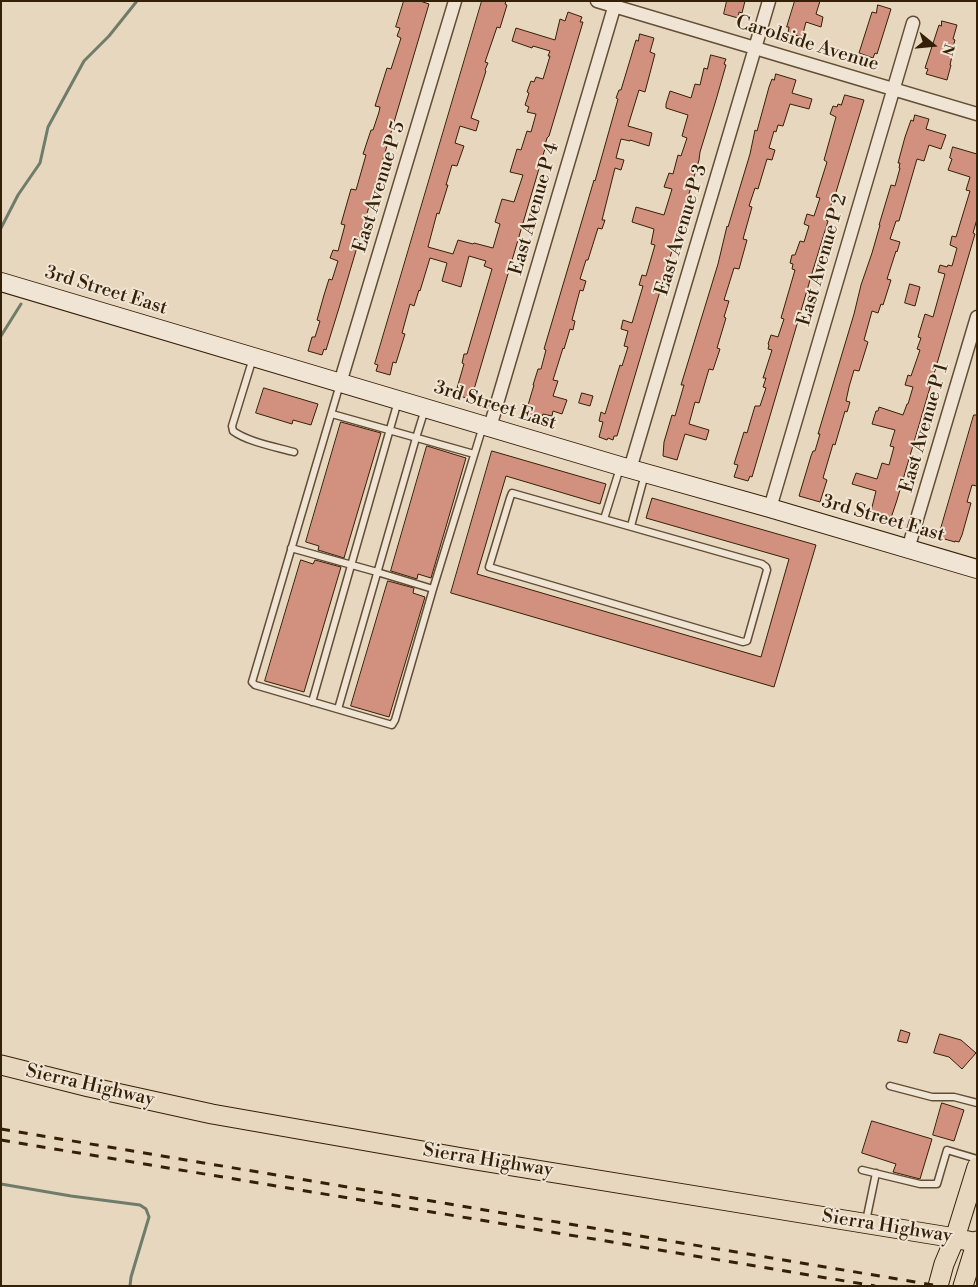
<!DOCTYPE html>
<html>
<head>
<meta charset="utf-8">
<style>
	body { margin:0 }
	#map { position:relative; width:978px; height:1287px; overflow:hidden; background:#e8d7bf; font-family:"Libre Bodoni",serif }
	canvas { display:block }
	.frame { position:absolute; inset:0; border:2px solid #342006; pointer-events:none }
	.north { position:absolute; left:908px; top:20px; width:50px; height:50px; -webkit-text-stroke:4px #f0e5d5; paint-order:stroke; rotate:107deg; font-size:14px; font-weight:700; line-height:20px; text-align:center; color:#342006 }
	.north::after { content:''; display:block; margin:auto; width:18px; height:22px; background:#342006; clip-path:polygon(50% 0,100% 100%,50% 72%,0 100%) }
</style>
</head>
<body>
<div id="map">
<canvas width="978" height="1287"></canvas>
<div class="frame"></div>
<div class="north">N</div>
</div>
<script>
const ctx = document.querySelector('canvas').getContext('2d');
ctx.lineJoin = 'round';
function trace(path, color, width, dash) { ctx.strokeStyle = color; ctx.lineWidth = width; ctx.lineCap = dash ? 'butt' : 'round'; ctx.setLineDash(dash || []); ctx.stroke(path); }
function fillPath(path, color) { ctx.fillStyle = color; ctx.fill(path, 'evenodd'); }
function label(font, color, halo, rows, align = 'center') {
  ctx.font = font + ' "Libre Bodoni",serif'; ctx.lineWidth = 4; ctx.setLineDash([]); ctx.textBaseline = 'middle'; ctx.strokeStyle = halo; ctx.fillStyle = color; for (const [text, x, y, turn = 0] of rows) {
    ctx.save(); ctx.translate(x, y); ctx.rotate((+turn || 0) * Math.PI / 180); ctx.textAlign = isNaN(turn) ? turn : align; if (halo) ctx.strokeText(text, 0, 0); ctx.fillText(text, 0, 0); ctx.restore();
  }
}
trace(new Path2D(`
	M1,228L18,195L40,163L48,127L84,61L109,36L137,1
	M1,336L21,304
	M1,1184L71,1196L140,1205L146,1209L149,1217L131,1277L130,1286`), '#707c6a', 3);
const building = new Path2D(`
	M404,1H420L429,4L339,308L326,350L324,349L322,355L308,351L312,337H315L320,321L317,320L324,295L329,279L332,280L338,261L330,258L333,250L338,251L345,225L341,224L351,189L356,190L366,155L363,154L371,130H373L379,112L380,107L375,106L387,68L391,69L401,38L397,36L400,28L396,27Z
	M482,1H506L505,4L507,5L500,28L497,27L485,62L488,63L485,70L486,71L471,118L479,121L476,131L460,126L455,143L464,146L457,166L452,165L446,185H448L439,214L437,213L428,247L453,254L458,240L473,244L474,243L493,248L500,224L495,222L502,199L514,202L523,175L510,172L517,149L521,150L527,131L531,132L536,114L527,112L529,107L525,105L529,93L527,92L531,81L534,82L536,77L543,79L550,56H548L550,51L533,46L532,48L512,41L516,28L555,40L560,19L565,21L568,12L582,17L580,22H583L549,136L547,138L545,145L546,146L543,155L475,386L472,396L468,394L467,398L455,395L464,364L462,363L464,354H467L492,269L484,266L486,261L469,256L461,287L442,281L447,263L430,258L420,291L419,290L414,306L410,304L402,333L405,334L396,363L393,362L390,375L376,371L378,365L375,364Z
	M727,1H745L742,13L739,12L738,18L724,14Z
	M795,1H820L816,14L823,17L821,27L806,22L802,37L788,33L789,27H787Z
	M878,5L891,9L877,54L875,53L873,58L859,53L872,12L876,13Z
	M942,21L957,25L953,39L955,40L950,56H952L950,65H951L947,80L926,74L928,69L925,68L939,25L941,26Z
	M640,34L654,38L650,52L655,54L645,92L639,90L628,126L652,133L649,146L630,140V141L621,139L616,158L624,160L621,170L615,168L602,220H605L602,229L598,228L588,260H586L580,279L586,281L583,291L580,290L572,320L575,321L573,330L570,329L564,349L563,348L553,380L558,381L553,396L567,400L562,414L553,411L552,416L543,414L541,420L527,415L530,405H528L534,385H533L538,369H541L546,350L544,349L594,180L595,181L618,99L616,98L619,90H621L636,40L638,41Z
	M711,55L726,59L724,64L726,65L716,100L700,152L699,160L617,436H614L613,440L608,438L607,440L599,437L603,422L599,421L601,412L605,414L620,365L622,366L628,347L624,346L628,331L621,329L623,320L632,323L643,286L639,285L642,275L646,276L655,245L651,244L654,229L632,222L636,207L664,215L672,189L664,187L669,173L673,174L678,155L681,156L687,138L682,136L688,115L666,108V104L670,91L691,98L695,84L700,85L704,68L707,69Z
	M776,74L796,80L792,93L812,99L809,109L790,104L783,126L778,125L776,132L774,131L769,148L775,150L772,160L767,159L758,189L755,188L749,206L752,207L743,239L747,240L739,269L734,268L724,300L729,301L724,317L726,318L717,348L720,349L713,370L709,369L699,403L695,402L689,424L709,430L706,440L685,434L677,460L663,456L664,442L672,415L675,416L684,385H681L718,264L727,226L728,227L750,154L755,130L757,131L769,87L772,79L774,80Z
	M845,95L864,100L833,202H832L826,220L828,221L813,270L752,477L750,476L748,481L734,477L738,465L734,464L744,432L747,433L755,406H760L766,388L763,387L766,378H763L772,350L768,349L769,345L768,344L771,335L778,337L784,319L781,318L795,270L792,269L793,264L790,263L792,255H795L800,241L804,242L809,226L804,224L807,214L814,216L820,198L816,197L827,162L824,160L836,117L830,114L833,106L837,107L838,104L841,105Z
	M915,115L929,119L926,129L946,135L941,149L929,145L924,161L917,159L899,221H896L890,239L900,242L897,252L896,251L887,279L891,280L883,305L881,304L878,313L872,311L864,340L868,342L859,371L854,370L849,387L846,401L850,402L847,412L845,411L835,445L833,444L823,478L827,480L820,502L799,496L811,456L813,451H815L820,434H818L854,314L861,285L872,253L880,225H879L891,185L895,186L900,168H899L900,163H898L905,137L911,120L913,121Z
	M953,147L977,154V219L973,233L975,234L897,500L891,518L889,517L887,522L873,518L875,512L871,511L876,491L852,484L856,473L877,479L882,463L889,465L894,447L890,446L895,430L872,424L876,411H878L879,407L903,415L907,404H908L913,387L905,385L908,375L911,376L920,350L917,349L921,338L918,337L925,314L933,317L945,274L938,272L940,265L947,267L948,265L952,266L957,248L950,245L952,236L956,237L970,191L966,190L970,177L948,170L952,159L950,158Z
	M910,284L920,287L915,306L905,303Z
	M264,388L318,404L311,425L293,420L292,424L256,413Z
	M582,393L593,396L590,406L579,403Z
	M974,415H977V486L972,485L967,502L971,503L962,535L959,542L955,541V542L941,538L942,533L940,532Z
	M341,422L381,433L344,558L318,550L319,546L306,542Z
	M427,446L466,458L431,578L418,574L417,579L391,571Z
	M492,451L606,484L600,504L506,476L477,574L761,657L789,559L646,518L652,498L816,545L774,687L451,593Z
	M301,560L313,564L315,560L341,567L304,692L265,681Z
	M388,581L414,588L413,593L425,597L389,717L351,706Z
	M901,1030L910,1033L907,1043L898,1041Z
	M940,1034L961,1040L976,1053L962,1069L949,1057L934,1053Z
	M942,1103L964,1110L954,1141L933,1135Z
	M872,1121L932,1139L920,1179L893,1172L896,1164L862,1153Z`);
fillPath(building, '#d2907e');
trace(building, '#342006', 1);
const lane = new Path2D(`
	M253,358L232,426L233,431C248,442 276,447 294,452
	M340,384L252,682L255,685L392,725L395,720L433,589L483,426
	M332,414L474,454
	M512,493L762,564L766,567L767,570L747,641L743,642L716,634L489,567L510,498Z
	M604,519L620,468
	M631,526L645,474
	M291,548L377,572L433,589
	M312,702L398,401
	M338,709L416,438L425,409
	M890,1086L932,1097H954L977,1103
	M862,1170L920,1184H937L947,1150L977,1159
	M866,1221L876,1173`);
const street = new Path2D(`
	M597,1L977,114
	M340,383L455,1
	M490,427L616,1
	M630,469L769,1
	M770,508L913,23
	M908,549L977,317`);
const secondary = new Path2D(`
	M1,282L620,466L770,508L977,569`);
const primary = new Path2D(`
	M1,1065L89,1087L212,1114L463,1158L955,1238L977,1243
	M938,1286L944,1264L955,1238L977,1167
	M963,1286L977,1241`);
trace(lane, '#614e34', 9);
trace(street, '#614e34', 15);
trace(secondary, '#342006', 20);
trace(primary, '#342006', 21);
trace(lane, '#f0e5d5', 6);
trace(street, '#f0e5d5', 12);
trace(secondary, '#f0e5d5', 18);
trace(primary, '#e8d7bf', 19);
trace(new Path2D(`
	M1,1129L939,1286
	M1,1140L875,1286`), '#342006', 3, [9, 9]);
label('19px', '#342006', '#f0e5d5', [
	["Carolside Avenue",807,44,17],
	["East Avenue P 5",380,187,-73],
	["East Avenue P 4",535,209,-74],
	["East Avenue P 3",682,230,-73],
	["East Avenue P 2",823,260,-74],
	["3rd Street East",106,291,17],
	["3rd Street East",495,406,17],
	["East Avenue P 1",925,428,-74],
	["3rd Street East",883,519,16],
	["Sierra Highway",90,1086,13],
	["Sierra Highway",488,1161,9],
	["Sierra Highway",887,1227,9]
]);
</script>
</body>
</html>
